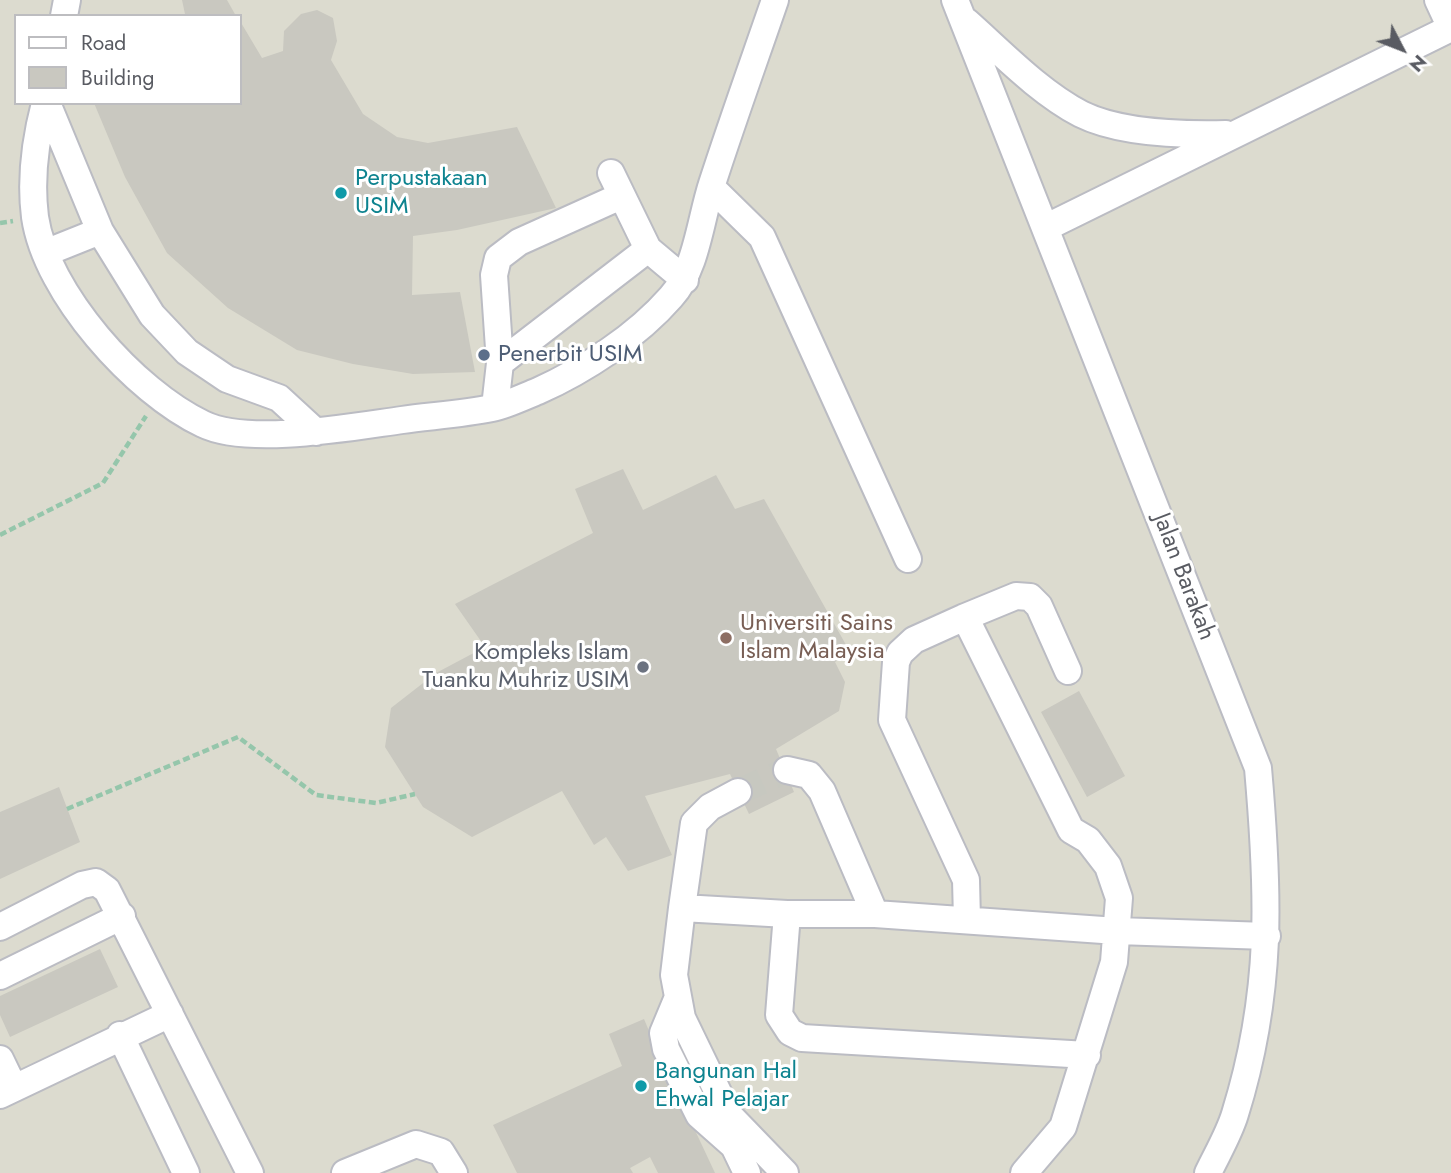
<!DOCTYPE html>
<html>
<head>
<meta charset="utf-8">
<style>
	body { margin:0 }
	#map { position:relative; width:1451px; height:1173px; overflow:hidden; background:#ecece0; font-family:Jost,sans-serif }
	canvas { display:block }
	.legend { position:absolute; left:14px; top:14px; width:228px; height:91px; box-sizing:border-box; background:#fff; border:2px solid #bdbdc0; margin:0; padding:9px 12px; list-style:none; font-size:21px; color:#595b62 }
	.legend li { display:flex; align-items:center; gap:14px; height:35px }
	.legend b { width:35px; border:2px solid #bdbdc0 }
	.north { position:absolute; left:1367px; top:14px; width:70px; height:70px; -webkit-text-stroke:5px #fff; paint-order:stroke; rotate:132deg; font-size:19px; font-weight:700; line-height:28px; text-align:center; color:#595b62 }
	.north::after { content:''; display:block; margin:auto; width:24px; height:32px; background:#595b62; clip-path:polygon(50% 0,100% 100%,50% 72%,0 100%) }
</style>
</head>
<body>
<div id="map">
<canvas width="1451" height="1173"></canvas>
<ul class="legend">
<li><b style="height:9px;background:#fff"></b>Road</li>
<li><b style="height:19px;background:#c9c8c0"></b>Building</li>
</ul>
<div class="north">N</div>
</div>
<script>
const ctx = document.querySelector('canvas').getContext('2d');
ctx.lineJoin = 'round';
function fillPath(path, color) { ctx.fillStyle = color; ctx.fill(path, 'evenodd'); }
function trace(path, color, width, dash) { ctx.strokeStyle = color; ctx.lineWidth = width; ctx.lineCap = dash ? 'butt' : 'round'; ctx.setLineDash(dash || []); ctx.stroke(path); }
function label(font, color, halo, rows, align = 'center') {
  ctx.font = font + ' Jost,sans-serif'; ctx.lineWidth = 6; ctx.setLineDash([]); ctx.textBaseline = 'middle'; ctx.strokeStyle = halo; ctx.fillStyle = color; for (const [text, x, y, turn = 0] of rows) {
    ctx.save(); ctx.translate(x, y); ctx.rotate((+turn || 0) * Math.PI / 180); ctx.textAlign = isNaN(turn) ? turn : align; if (halo) ctx.strokeText(text, 0, 0); ctx.fillText(text, 0, 0); ctx.restore();
  }
}
fillPath(new Path2D(`
	M0,0H1451V1173H0ZM16,16H240V103H16Z`), '#dcdbcf');
fillPath(new Path2D(`
	M182,0H227L236,16H180L185,14Z
	M317,10L333,18L337,41L331,60L363,114L397,137L428,143L517,127L556,208L457,230L413,236L412,295L460,292L475,372L413,374L353,364L297,350L228,308L167,253L125,177L94,103H240V21L262,58L283,51L284,31L301,14Z
	M623,469L643,510L716,475L735,509L764,499L850,652L835,662L845,682L839,711L776,749L794,792L749,814L730,774L645,796L672,855L628,871L606,837L594,845L562,791L472,837L423,807L385,747L391,708L436,673L485,647L455,604L593,533L575,489Z
	M1079,691L1125,776L1087,797L1041,712Z
	M59,787L80,842L0,879V812Z
	M100,949L118,987L10,1037L0,1015V996Z
	M644,1019L667,1074L695,1065L711,1099L685,1109L715,1173H658L650,1157L630,1168L633,1173H517L493,1125L622,1066L609,1034Z`), '#c9c8c0');
trace(new Path2D(`
	M738,792L787,770`), '#c7c8c0', 26, [26, 13]);
const minor = new Path2D(`
	M955,0L1258,768C1269,893 1273,992 1235,1114C1229,1134 1217,1154 1208,1173
	M1438,0L1451,28
	M64,16L67,0
	M967,22C1002,53 1039,92 1081,114C1119,133 1184,135 1226,134
	M45,103C35,141 30,178 35,217C46,293 135,392 203,424C248,446 351,427 402,420C431,416 462,414 492,408C507,405 523,397 538,391C585,370 637,336 671,297C697,268 700,221 712,184C732,122 754,61 775,0
	M47,103L100,231L152,315L187,352L227,379L279,398L316,432
	M611,173L648,249L685,280
	M711,187L762,237L908,559
	M1047,227L1451,28
	M45,253L100,231
	M500,363L648,249
	M495,407L500,363L494,275L498,258L519,242L621,196
	M965,617L914,640L900,653L896,662L892,720L966,880L967,920
	M787,770L809,775L822,791L875,914
	M682,908L694,823L710,807L738,792
	M787,914L779,1015L790,1032L802,1038L1087,1055
	M0,927L82,885L96,882L107,890L250,1173
	M0,976L122,916
	M678,997L663,1033L666,1049L699,1115L734,1146L747,1173
	M120,1035L186,1173
	M0,1059L14,1088
	M0,1095L170,1014
	M345,1173L416,1144L441,1152L454,1173
	M785,1173L729,1115L682,1018L674,975L682,908L787,914H875L1117,931L1267,936
	M1024,1173L1063,1127L1114,962L1119,898L1108,866L1088,840L1071,830L965,617L1016,596L1030,597L1039,606L1068,671`);
trace(minor, '#bbbcc3', 30);
trace(new Path2D(`
	M0,223L13,221
	M0,535L103,483L146,416
	M67,809L238,737L316,795L376,803L415,794`), '#95c6ab', 4.5, [7, 3.5]);
trace(minor, '#fff', 26);
for (const [x, y, r, color] of [
	[341,193,7,"#0f9aa8"],
	[484,355,7,"#5c6f8a"],
	[726,638,7,"#8d6e63"],
	[643,667,7,"#6b7280"],
	[641,1086,7,"#0f9aa8"]
]) { const dot = new Path2D(); dot.arc(x, y, r, 0, 2 * Math.PI); ctx.fillStyle = color; ctx.fill(dot); trace(dot, '#fff', 2.5); }
label('24px', '#0d838f', '#fff', [
	["Perpustakaan",355,179],
	["USIM",355,207],
	["Bangunan Hal",655,1072],
	["Ehwal Pelajar",655,1100]
], 'left');
label('24px', '#4e5e75', '#fff', [
	["Penerbit USIM",498,355]
], 'left');
label('24px', '#595b62', '#fff', [
	["Jalan Barakah",1183,577,69]
]);
label('24px', '#785e54', '#fff', [
	["Universiti Sains",740,624],
	["Islam Malaysia",740,652]
], 'left');
label('24px', '#5b616d', '#fff', [
	["Kompleks Islam",629,653],
	["Tuanku Muhriz USIM",629,681]
], 'right');
</script>
</body>
</html>
